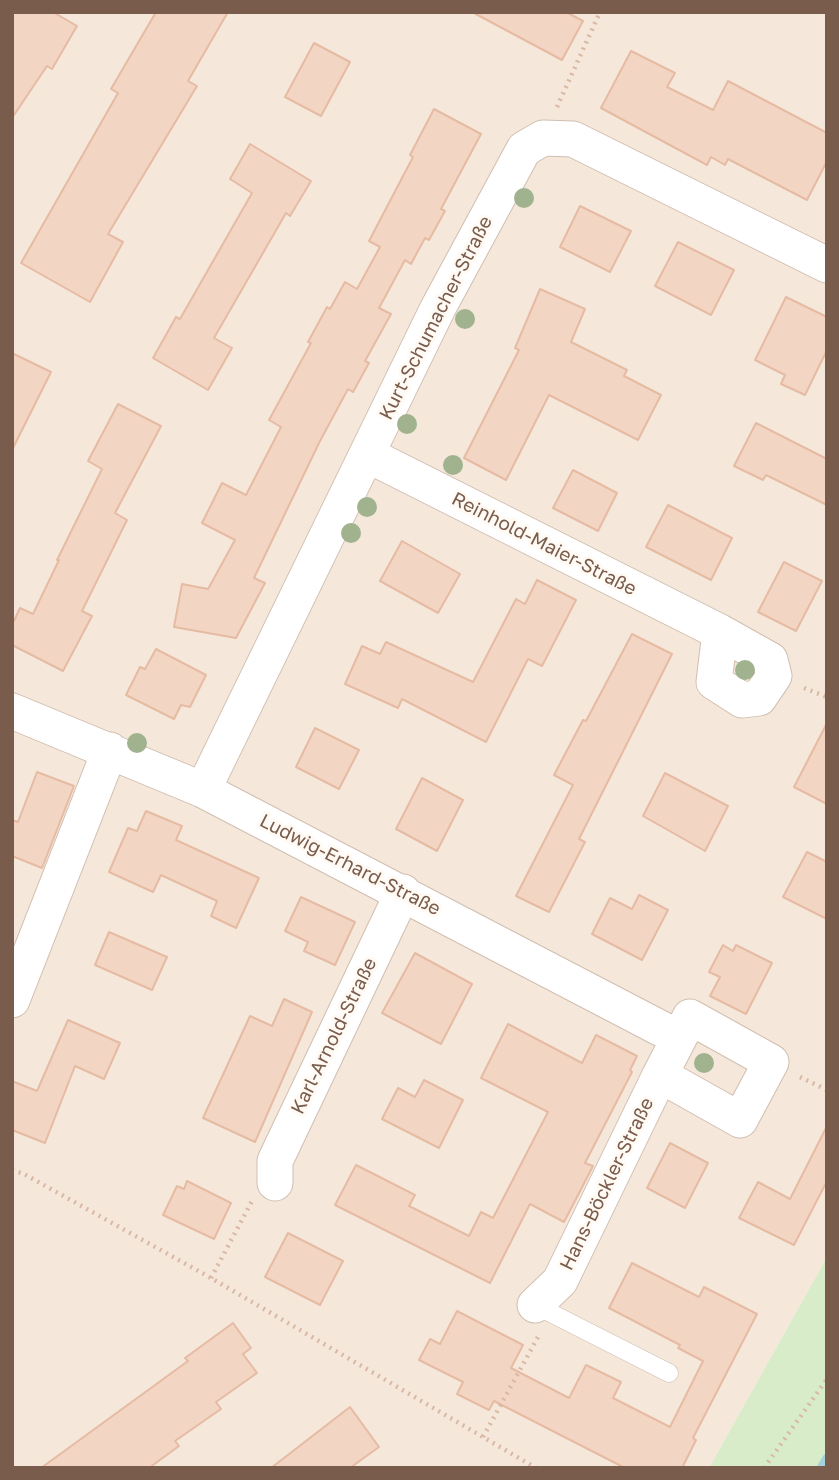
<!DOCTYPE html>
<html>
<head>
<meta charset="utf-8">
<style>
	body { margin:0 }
	#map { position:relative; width:839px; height:1480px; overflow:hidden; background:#fdf6ec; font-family:"Golos Text",sans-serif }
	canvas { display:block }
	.frame { position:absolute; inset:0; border:14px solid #7a5c4d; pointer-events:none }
</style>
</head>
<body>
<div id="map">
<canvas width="839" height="1480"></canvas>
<div class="frame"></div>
</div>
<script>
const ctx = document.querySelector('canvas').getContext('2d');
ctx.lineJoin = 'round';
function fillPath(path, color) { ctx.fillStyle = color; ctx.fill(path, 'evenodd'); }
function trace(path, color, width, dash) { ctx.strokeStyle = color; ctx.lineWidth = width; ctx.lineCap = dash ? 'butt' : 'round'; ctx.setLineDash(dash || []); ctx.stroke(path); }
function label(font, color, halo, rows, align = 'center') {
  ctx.font = font + ' "Golos Text",sans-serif'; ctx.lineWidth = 6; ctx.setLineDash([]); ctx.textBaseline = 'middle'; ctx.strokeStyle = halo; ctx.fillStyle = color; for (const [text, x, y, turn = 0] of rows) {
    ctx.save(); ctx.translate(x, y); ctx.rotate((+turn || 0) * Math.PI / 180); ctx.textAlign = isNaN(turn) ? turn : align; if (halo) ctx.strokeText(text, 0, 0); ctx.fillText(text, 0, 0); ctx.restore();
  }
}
fillPath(new Path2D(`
	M12,12H827V1257L709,1468H12Z`), '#f5e8da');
fillPath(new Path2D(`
	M827,1257V1468H709Z`), '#d8ecc9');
trace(new Path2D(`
	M821,1468L827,1458`), '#a5d3da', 9);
const building = new Path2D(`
	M12,12H53L77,26L52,69L47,66L12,118Z
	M156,12H228L188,81L197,86L108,234L123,242L90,302L21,263L118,93L111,89Z
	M472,12H566L583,21L562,60Z
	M314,43L350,62L321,116L285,97Z
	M631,51L675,73L667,87L713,110L728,81L827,133V161L807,200L728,159L725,165L711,157L707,165L601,108Z
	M434,109L481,134L441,209L445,211L429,240L425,238L411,264L405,260L379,308L391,314L365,361L369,363L353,392L348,389L320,441L254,578L265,583L236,638L174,627L182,584L208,589L235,540L202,523L222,483L246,495L281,427L269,420L311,343L308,342L327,307L330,309L345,282L357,289L380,247L369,241L413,157L410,155Z
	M250,144L311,181L290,216L286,213L214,338L232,348L208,390L153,358L176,317L180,319L252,193L230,179Z
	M580,206L631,231L610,272L560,247Z
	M678,242L734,270L711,315L655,286Z
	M540,289L585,309L571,342L627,370L624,376L661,395L638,440L549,395L506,480L464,458L519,350L515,348Z
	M786,297L827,317V350L805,395L781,384L785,375L755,360Z
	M12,353L51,372L12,450Z
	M118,404L161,426L115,513L127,520L82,611L92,616L63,671L12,645V625L20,608L33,614L59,560H57L102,469L88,461Z
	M756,423L827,459V505L766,475L763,480L734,466Z
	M573,470L617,493L598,531L553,508Z
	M668,505L732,538L711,580L646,547Z
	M402,541L460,574L438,613L380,581Z
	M784,562L822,581L796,631L758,612Z
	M537,580L576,600L542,666L528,659L486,742L402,699L398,708L345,684L362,646L380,654L386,642L473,682L516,599L525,604Z
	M632,634L672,654L579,839L585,842L549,912L516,896L573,785L554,775L583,720L586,721Z
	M156,649L206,675L190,707L181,705L174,719L126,695L140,667L145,669Z
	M827,723V804L794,787Z
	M315,728L359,750L339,789L296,767Z
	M37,772L74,786L42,868L12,856V820L18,822Z
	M665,773L728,806L705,851L643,816Z
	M422,778L463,800L437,851L396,829Z
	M146,811L182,826L176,840L259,878L236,928L211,916L217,901L161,875L153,892L109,872L128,828L137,831Z
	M807,852L827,862V919L783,897Z
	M639,895L668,910L642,960L592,934L610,898L632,909Z
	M301,897L355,922L335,965L304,951L308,942L285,931Z
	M109,932L167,957L152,990L95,965Z
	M723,945L733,951L736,945L772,963L746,1014L710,996L720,977L709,972Z
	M415,953L472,984L441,1044L382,1013Z
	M284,999L312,1012L255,1142L203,1118L250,1016L272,1026Z
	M68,1020L120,1043L104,1079L75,1066L45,1143L12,1130V1081L37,1091Z
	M508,1024L582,1063L596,1035L637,1056L630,1070L632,1072L585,1163L593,1166L564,1222L530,1204L490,1283L335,1205L356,1165L415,1195L409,1206L469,1236L481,1212L493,1218L548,1112L481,1078Z
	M424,1080L463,1100L439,1148L382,1119L398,1088L415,1097Z
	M827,1126V1181L794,1245L739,1218L758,1182L790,1199Z
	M670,1143L708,1163L685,1208L647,1188Z
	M187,1181L231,1203L214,1239L163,1215L177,1186L184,1189Z
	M288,1233L343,1261L320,1305L265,1277Z
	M632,1263L699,1297L704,1287L757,1314L693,1438L696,1440L682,1468H625L494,1401L489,1410L457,1394L463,1382L419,1360L430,1339L440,1344L457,1311L523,1345L511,1368L569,1398L586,1365L621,1382L613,1398L670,1427L703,1361L678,1348L680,1345L609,1308Z
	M233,1323L251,1348L243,1354L257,1373L216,1402L221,1409L175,1441L179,1446L149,1468H41L188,1361L185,1358Z
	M350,1407L379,1447L350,1468H271Z`);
fillPath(building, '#f3d5c3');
trace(building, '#e6bba3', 2);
const service = new Path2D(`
	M535,1305L669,1373`);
const minor = new Path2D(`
	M368,455L720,632L770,660L774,676L759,698L742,700L714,682L720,632
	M12,711L203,790L679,1038
	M203,790L438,308L524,149L543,138L573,139L827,265
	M12,1000L110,750
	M690,1017L771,1062L740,1120L660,1075Z
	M275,1183V1161L403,892
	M535,1305L560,1281L660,1075`);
trace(service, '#d1beb0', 19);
trace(minor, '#d1beb0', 37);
trace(new Path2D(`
	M557,107L600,12
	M804,688L827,697
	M800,1077L827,1090
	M12,1170L24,1174L211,1278L536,1468
	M211,1278L252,1201
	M483,1437L538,1337
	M764,1468L827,1379`), '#d9b8a5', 4.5, [2, 5]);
trace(service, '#fff', 18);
trace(minor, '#fff', 35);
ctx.fillStyle = '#a0b28e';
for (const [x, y] of [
	[524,198],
	[465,319],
	[407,424],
	[453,465],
	[367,507],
	[351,533],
	[745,670],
	[137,743],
	[704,1063]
]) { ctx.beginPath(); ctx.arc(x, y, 10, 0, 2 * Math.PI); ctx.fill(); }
label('19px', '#7a5c4d', '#fffaf3', [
	["Kurt-Schumacher-Straße",436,318,-63],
	["Reinhold-Maier-Straße",544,544,27],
	["Ludwig-Erhard-Straße",350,865,27],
	["Karl-Arnold-Straße",334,1036,-64],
	["Hans-Böckler-Straße",607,1184,-64]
]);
</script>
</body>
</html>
